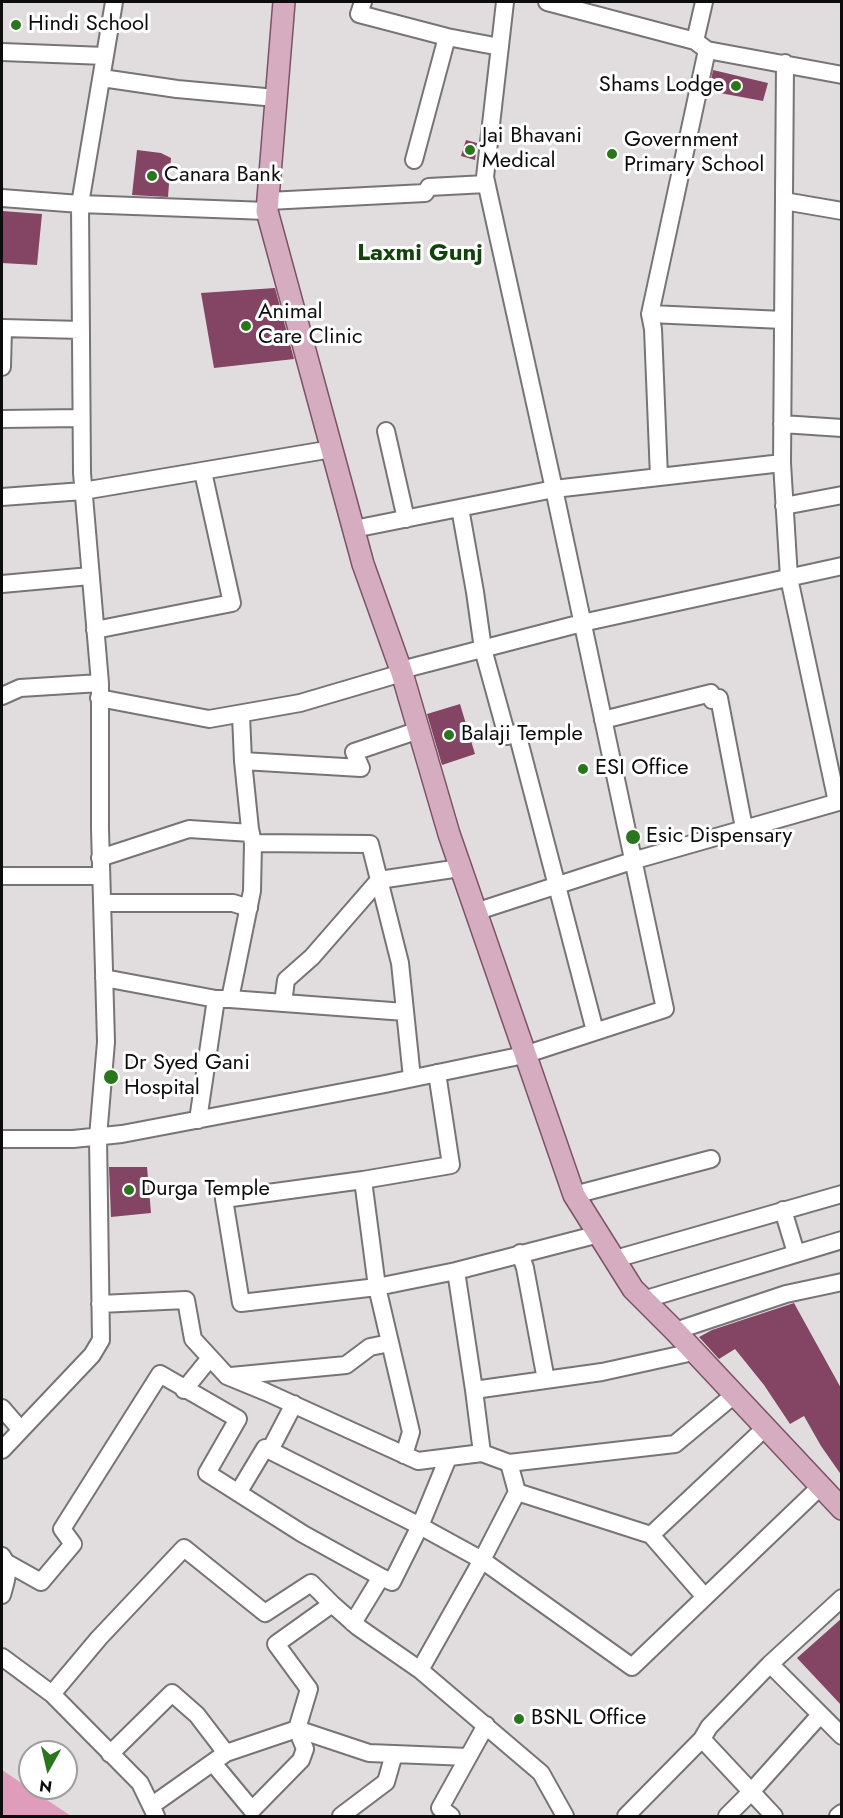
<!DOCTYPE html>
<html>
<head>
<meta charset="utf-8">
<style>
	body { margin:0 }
	#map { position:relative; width:843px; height:1818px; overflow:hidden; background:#e1dddf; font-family:Jost,sans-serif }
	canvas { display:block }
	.frame { position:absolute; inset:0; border:3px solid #0d0c0d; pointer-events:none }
	.north { position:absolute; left:18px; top:1740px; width:60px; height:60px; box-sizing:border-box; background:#fff; border:2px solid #9e9e9e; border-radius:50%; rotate:188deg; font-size:16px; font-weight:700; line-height:24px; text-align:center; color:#0d0c0d }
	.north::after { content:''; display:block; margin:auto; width:21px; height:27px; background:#2a761d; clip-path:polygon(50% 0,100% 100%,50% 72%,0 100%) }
</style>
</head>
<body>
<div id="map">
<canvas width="843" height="1818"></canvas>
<div class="frame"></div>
<div class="north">N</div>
</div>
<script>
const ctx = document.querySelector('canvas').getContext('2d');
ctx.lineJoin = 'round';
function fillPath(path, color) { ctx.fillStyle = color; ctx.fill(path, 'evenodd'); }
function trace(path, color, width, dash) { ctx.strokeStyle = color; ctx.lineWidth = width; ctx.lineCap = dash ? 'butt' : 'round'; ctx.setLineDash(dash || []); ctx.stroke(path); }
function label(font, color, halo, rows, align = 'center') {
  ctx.font = font + ' Jost,sans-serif'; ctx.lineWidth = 6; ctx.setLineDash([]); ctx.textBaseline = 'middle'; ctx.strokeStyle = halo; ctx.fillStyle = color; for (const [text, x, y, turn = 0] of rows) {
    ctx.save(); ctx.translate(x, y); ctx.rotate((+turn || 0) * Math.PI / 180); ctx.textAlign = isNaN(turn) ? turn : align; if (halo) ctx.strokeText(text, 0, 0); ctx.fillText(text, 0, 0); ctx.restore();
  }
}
fillPath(new Path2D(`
	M2,1770L71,1816H2Z`), '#df9dbb');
fillPath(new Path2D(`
	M713,70L768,83L763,101L709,91Z
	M466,140L477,143L475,160L461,156Z
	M137,150L161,153L171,158L168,197L132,195Z
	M2,211L42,214L37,265L2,263Z
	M275,288L294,359L214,368L201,293Z
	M460,704L475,754L442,765L427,714Z
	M109,1167H147L151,1213L111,1217Z
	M794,1303L842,1390V1476L821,1446L804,1416L790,1424L764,1385L735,1349L719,1359L699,1337L712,1330Z
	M842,1618V1706L797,1658Z`), '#844463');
const minor = new Path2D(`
	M363,2L359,14L447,37
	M547,2L695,41L707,50L842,75
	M695,41L704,2
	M707,50L650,314L783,320
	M2,52L105,56
	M785,63L782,463L789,578L837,802
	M102,78L177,89L276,98
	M414,160L447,37L500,47
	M2,198L80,204L267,211
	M268,201L425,193L429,187L486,184
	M784,201L842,211
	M650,314L653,329L659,477
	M2,367L3,328L81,330
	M2,419L81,418
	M782,424L842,428
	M386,431L406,519
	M2,497L83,491L332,449
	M784,506L842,495
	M460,508L475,592L483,649L507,736L517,733L595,1031
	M354,529L554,489L782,463
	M2,584L90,576
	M95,630L232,603L203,472
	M401,670L582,623L842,566
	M2,696L20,688L100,683
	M99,698L209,719L300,703L402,673
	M241,715L243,761
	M603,720L711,693L712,700L719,698L744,828
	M253,843L250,829L243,761L361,768L354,752L419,730
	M100,858L189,829L251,833
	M2,876H101
	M102,903H233L249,908
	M475,912L632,861L842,801
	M104,978L216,999
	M230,999L405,1012
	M283,1003L286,980L312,957L379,880L460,868
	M437,1073L451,1165L363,1180L377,1287L456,1271
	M198,1120L216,999H230L252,891L253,843L370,844L400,963L412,1078
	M2,1139H73L122,1134L385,1084L524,1055L665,1009L554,489L485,177L505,2
	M363,1180L224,1199L241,1303L377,1287L411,1432L404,1455
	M574,1195L711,1159
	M783,1210L796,1253
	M599,1234L456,1271L474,1390L602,1372L693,1352
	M520,1253L525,1268L546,1380
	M615,1259L842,1194
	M643,1300L842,1240
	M100,1304L186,1300L193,1339L227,1376L266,1392L418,1461L482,1453
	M675,1331L786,1294L842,1282
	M231,1376L346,1365L370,1347L390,1343
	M184,1390L210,1358
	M2,1408L21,1430
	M2,1450L92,1355L101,1340L98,1137L106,1042L100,829V683L82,473L80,204L114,2
	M270,1450L294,1404
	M448,1458L420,1526L482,1560L632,1667L821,1486
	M509,1463L675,1444L734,1395
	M517,1492L651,1535L765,1428
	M238,1493L265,1448L420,1526L392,1582L381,1577
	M651,1535L705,1597
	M7,1563L41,1582L73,1544L62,1529L160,1374L238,1419L207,1473L303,1534L381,1577L353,1623
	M2,1595C6,1581 11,1568 2,1556
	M2,1657L52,1694L140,1783L156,1816
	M770,1664L842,1736
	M420,1670L482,1560L517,1492L509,1463L482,1453L474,1390
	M52,1694L99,1638L184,1548L265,1613L311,1583L332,1604
	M110,1754L172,1693L197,1715L226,1753
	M213,1763L252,1810L301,1760L305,1749L297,1729L309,1689L276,1644L332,1604L358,1627L420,1670L541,1773L565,1816
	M151,1806L226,1753L297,1729L369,1753L468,1757
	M341,1816L386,1782L394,1754
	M451,1816L440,1808L486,1725
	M626,1816L702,1739
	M727,1816L751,1792L820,1715
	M774,1816L702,1739L709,1727L770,1664L842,1598
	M838,1816L842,1813`);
const major = new Path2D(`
	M284,2L267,211L363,564L402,673L449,834L574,1195L633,1289L675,1331L842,1509`);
trace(minor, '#787476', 20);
trace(major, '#7d5266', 24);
trace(minor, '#fff', 16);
trace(major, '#d6adc0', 21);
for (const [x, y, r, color] of [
	[16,25,6,"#2a761d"],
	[736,86,6,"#2a761d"],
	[470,150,6,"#2a761d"],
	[612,154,6,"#2a761d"],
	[152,176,6,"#2a761d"],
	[246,326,6,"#2a761d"],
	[449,735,6,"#2a761d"],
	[583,769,6,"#2a761d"],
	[633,837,8,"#2a761d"],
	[111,1077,8,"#2a761d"],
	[129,1190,6,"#2a761d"],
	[519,1719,6,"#2a761d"]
]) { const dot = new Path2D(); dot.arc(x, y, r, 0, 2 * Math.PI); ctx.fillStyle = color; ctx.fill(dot); trace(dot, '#fff', 2); }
label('22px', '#0d0c0d', '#fff', [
	["Hindi School",28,25],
	["Shams Lodge",724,86,"right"],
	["Jai Bhavani",482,137],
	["Medical",482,162],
	["Government",624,141],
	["Primary School",624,166],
	["Canara Bank",164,176],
	["Animal",258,313],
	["Care Clinic",258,338],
	["Balaji Temple",461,735],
	["ESI Office",595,769],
	["Esic Dispensary",646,837],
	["Dr Syed Gani",124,1064],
	["Hospital",124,1089],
	["Durga Temple",141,1190],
	["BSNL Office",531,1719]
], 'left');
label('bold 24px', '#12430a', '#fff', [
	["Laxmi Gunj",420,254]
]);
</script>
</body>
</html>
